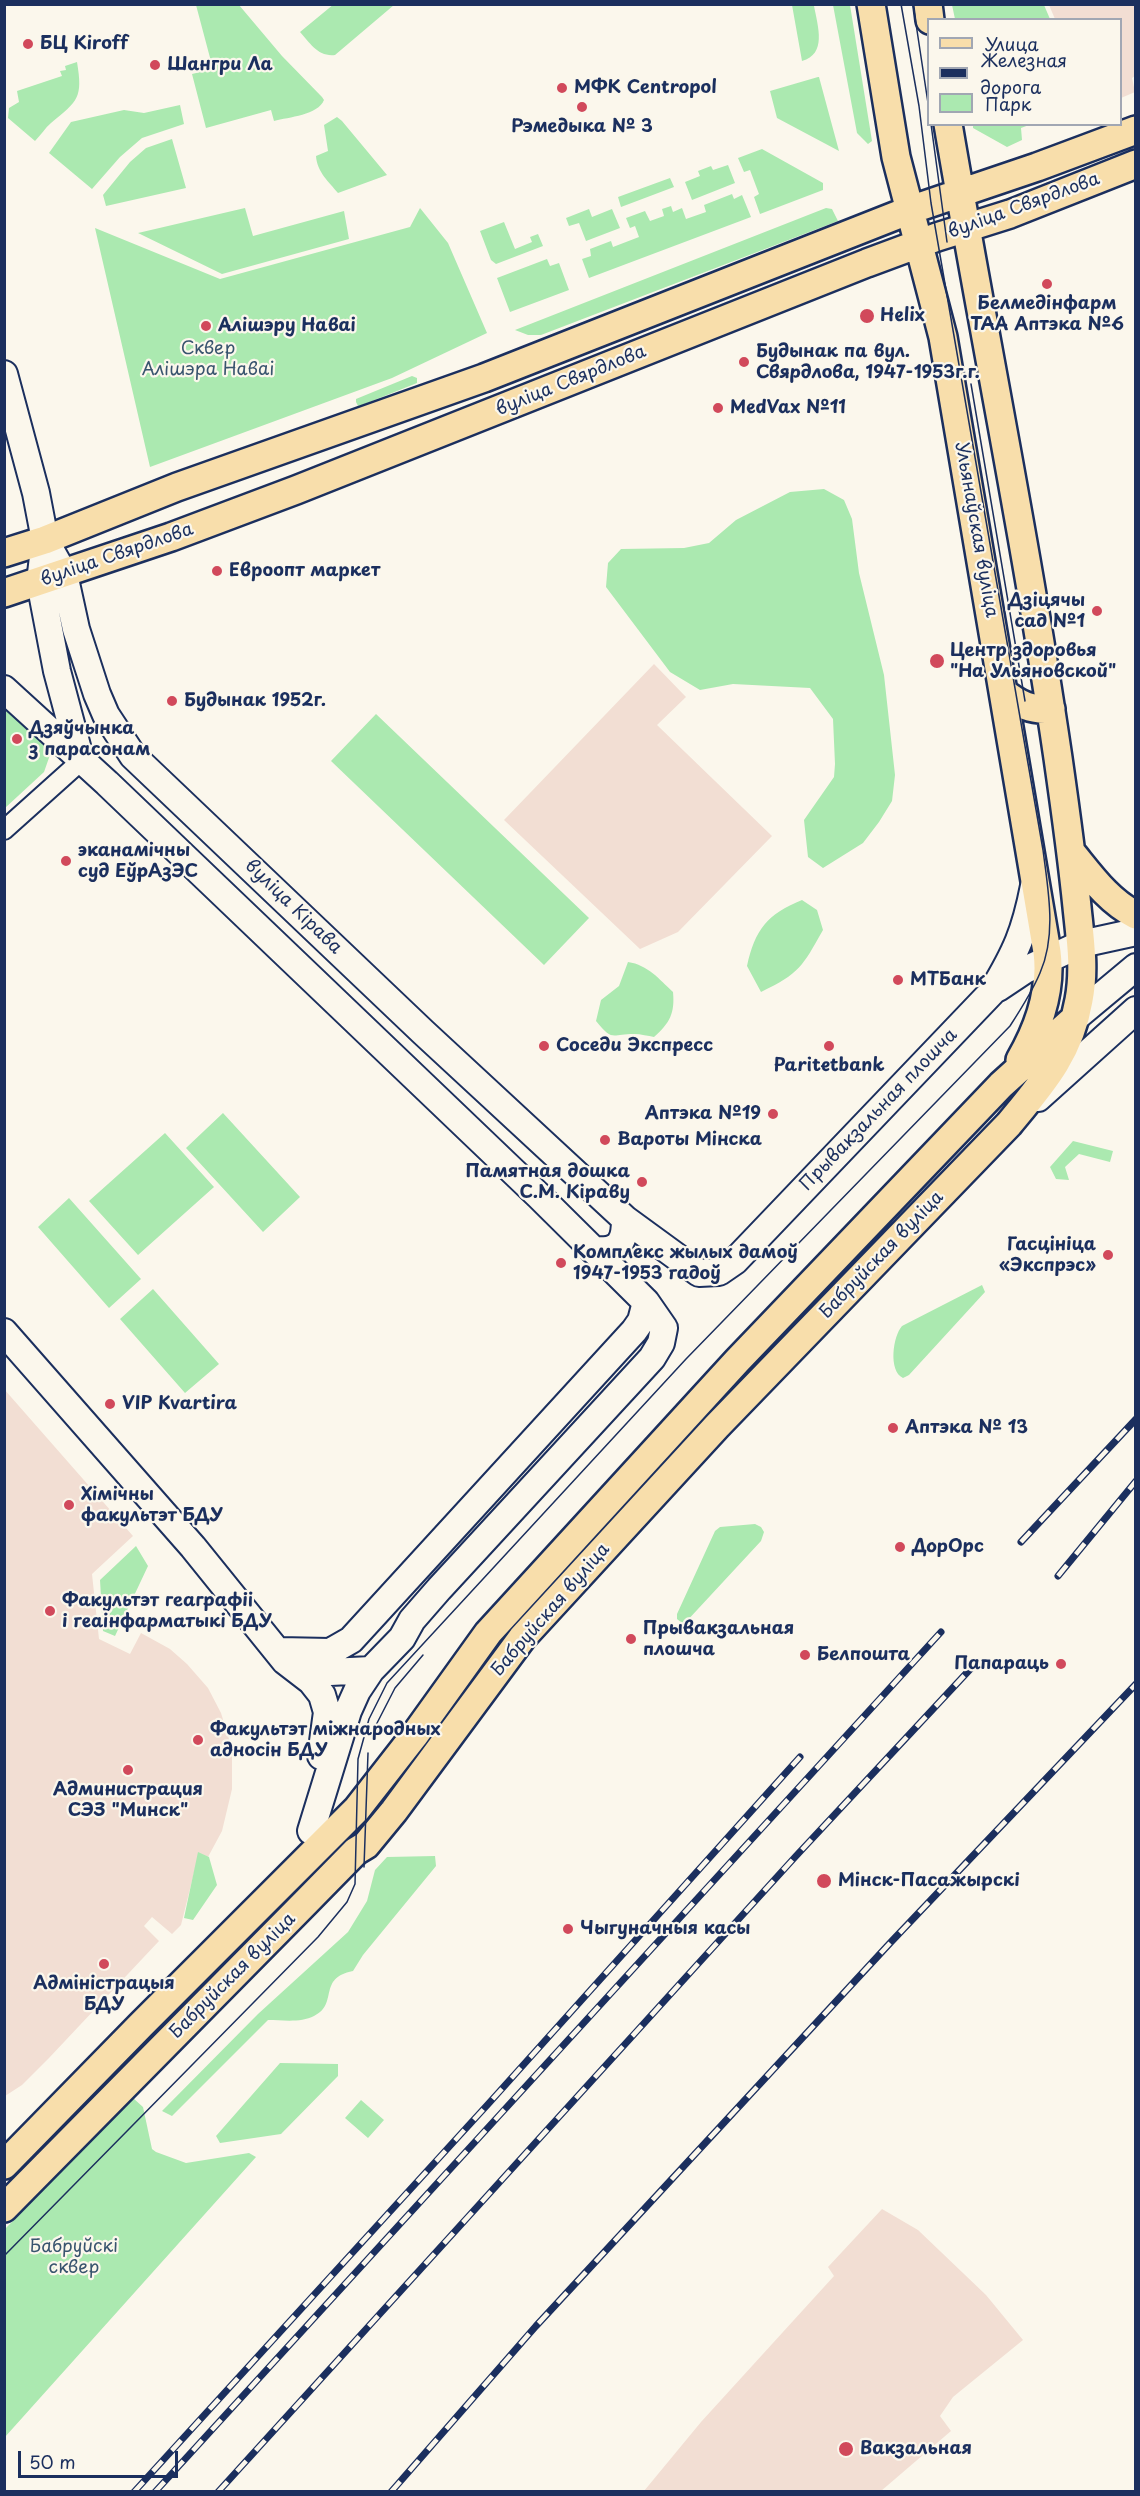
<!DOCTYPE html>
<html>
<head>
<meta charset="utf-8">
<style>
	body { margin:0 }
	#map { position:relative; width:1140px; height:2496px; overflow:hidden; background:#fbf7ec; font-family:"Playpen Sans",sans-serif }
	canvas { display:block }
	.frame { position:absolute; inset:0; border:6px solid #1b2f5e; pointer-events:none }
	.legend { position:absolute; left:927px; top:18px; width:195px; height:108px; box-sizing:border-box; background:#fbf7ec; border:2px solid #a1a7b3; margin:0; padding:8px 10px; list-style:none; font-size:18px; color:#1b2f5e }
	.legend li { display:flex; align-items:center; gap:12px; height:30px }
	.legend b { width:30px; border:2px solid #a1a7b3 }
	.scale { position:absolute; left:18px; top:2451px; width:160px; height:27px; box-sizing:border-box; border:3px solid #1b2f5e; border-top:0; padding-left:8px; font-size:18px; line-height:21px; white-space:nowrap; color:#1b2f5e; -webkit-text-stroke:4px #fbf7ec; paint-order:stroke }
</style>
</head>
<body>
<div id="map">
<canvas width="1140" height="2496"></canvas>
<div class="frame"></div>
<ul class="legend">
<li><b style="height:8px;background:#f8deab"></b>Улица</li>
<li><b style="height:8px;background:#1b2f5e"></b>Железная дорога</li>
<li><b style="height:16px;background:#abe9b0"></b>Парк</li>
</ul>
<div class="scale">50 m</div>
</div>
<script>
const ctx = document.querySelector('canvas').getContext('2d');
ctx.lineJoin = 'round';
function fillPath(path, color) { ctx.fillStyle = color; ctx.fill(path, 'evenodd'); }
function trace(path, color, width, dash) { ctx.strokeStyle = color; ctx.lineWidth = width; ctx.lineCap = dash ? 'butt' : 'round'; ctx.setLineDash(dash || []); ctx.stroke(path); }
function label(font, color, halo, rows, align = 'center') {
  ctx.font = font + ' "Playpen Sans",sans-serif'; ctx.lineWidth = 4.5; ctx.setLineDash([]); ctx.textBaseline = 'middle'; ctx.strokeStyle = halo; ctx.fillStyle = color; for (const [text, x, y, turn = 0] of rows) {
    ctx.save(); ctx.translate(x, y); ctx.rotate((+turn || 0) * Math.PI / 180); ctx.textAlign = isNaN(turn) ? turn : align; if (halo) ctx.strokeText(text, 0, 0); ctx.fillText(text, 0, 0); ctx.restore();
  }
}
fillPath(new Path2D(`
	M1049,5H1135V76L1132,78L1135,92L1121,98L1120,20L1055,19Z
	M654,664L686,697L657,725L772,836L678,932L640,949L504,820Z
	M4,1389L133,1536L92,1574L99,1639L130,1654L141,1633L170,1649L187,1664L208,1688L221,1713L232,1749V1789L222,1831L208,1857L199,1853L181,1925L172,1934L152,1917L144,1926L159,1941L49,2058L22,2085L5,2096Z
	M882,2209L918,2230L986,2295L1023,2340L953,2397L940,2416L951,2431L881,2491H644L701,2422L834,2276L828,2267Z`), '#f2ded3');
fillPath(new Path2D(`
	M334,4H394V5L335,55C318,57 310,43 300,32Z
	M196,5H239L282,56L322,97L324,100C318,115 289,117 274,121L271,110L206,128L192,74L213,69Z
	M792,5L814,6C818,27 827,54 802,61Z
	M833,5H850L872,141L868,144L857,133Z
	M952,5H1044L1050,19H955Z
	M77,62C83,98 78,101 51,123C45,128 41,135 35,141L8,118L9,108L19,102L17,91L62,76L60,71L66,70L65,66Z
	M818,77H819L839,151L777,118L770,91Z
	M180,105L184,124L142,138L120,157L92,189L49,153L71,122L124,110L144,113Z
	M337,117L342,121L387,175L338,193C329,182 317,172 316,156L328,151L324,125Z
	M973,125V124L1029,125L1021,128L1022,140L1007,147L973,128Z
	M172,139L186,188L106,206L103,195L130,162L146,148Z
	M762,149L823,183V190L760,214L754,197L759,194L750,170L744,172L738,158Z
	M728,165L735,183L692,200L685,182L700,176L698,171L711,166L713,170Z
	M670,178L674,187L621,207L618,197Z
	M732,194L734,199L742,195L751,217L589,278L582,259L591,256L590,249L611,241L613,247L639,237L635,226L630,228L626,218L645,211L650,221L664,216L662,209L671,206L673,212L682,208L686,219L706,212L704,205Z
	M245,208L253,236L344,211L349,239L222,274L138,233Z
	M420,208L448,243L487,333L392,378L150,467L95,228L220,279L410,227Z
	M826,208L832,209L838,221L541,335H528L515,330Z
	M589,209L592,217L612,209L620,228L586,241L579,223L569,226L566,218Z
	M504,222L515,249L532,242L530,237L538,234L543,246L496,264L491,260L480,231Z
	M547,259L550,266L559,263L569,290L510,312L497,278Z
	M412,376L417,378V383L362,405L358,406L356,402V399Z
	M824,489L844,500L852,519L859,573L884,675L895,775L892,801L879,822L863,843L823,868L808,857L804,820L834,777L835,764L833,719L810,688L733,684L700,690L670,672L606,587L608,563L621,549L684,548L709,543L736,520L790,492Z
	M5,704L51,752L44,772L5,808Z
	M376,714L589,918L544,965L331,761Z
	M802,900L817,910L823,930C802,967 800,973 761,992L747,966C755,930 767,914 802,900Z
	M628,962C648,965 659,979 673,992C675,1013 670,1023 654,1037C648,1036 641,1034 634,1034C611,1034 613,1042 596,1021L601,1000L619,986Z
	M223,1113L300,1197L263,1232L186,1148Z
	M165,1133L214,1187L138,1255L89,1201Z
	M1073,1141L1113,1151L1110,1162L1079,1154L1065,1167L1069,1180L1056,1179L1050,1167Z
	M69,1198L141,1279L109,1308L38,1227Z
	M982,1285L985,1292L909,1375L903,1378C888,1371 893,1336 902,1326Z
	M153,1289L219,1364L185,1393L120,1319Z
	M755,1524L761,1527L764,1532L761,1541L685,1623H682L677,1619V1614L715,1531L720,1527Z
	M136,1546L148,1566L115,1636L103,1631L100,1580Z
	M198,1852L209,1857L217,1885L193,1920L184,1918Z
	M435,1856L436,1866L363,1955L353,1971C317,1978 339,2004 314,2016C301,2023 282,2020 268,2020L172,2116L162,2111L258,2014L348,1932L367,1901L375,1870L387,1857Z
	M280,2063L338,2064V2076L281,2134L220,2143L216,2136Z
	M133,2098L143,2107L152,2149L156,2152L186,2163L249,2153L256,2157L5,2437V2229Z
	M361,2100L384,2120L368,2138L345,2118Z`), '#abe9b0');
const street = new Path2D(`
	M4,830L81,761`);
const secondary = new Path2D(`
	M4,374L36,493L45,540L40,582L57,671L81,761
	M45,540L64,574L76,629L97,694L106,715L133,756L423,1032L625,1219L699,1273L719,1272L735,1261L992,992C1016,952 1025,932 1034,886
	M4,689L107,783L539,1196L646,1302L664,1328L661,1343L652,1358L439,1589L412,1620L402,1638L371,1670L357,1691L348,1711L311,1831
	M998,988L1025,970L1081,944L1136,932
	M1076,1017L1136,967
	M1038,1098L1136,1010
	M593,1250C618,1252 625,1244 625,1219
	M4,1332L193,1547L285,1661L311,1681L322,1695L327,1712L321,1756
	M279,1651L330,1652L351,1640L634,1331L641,1321L646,1302
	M293,1657L330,1672L371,1670`);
const primary = new Path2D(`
	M871,4L896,157L943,337L1047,952C1052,991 1039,1027 1020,1060
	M928,4L930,20
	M4,553L45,540L177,487L484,378L910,210L1037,167L1136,130
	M4,593L171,537L296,490L867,263L937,237L1010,214L1136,164
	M1003,692C1018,704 1032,711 1051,709
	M1072,853C1090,875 1109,902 1136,915
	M4,2165L141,2025L357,1809L414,1736L488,1633L737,1361L1001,1085L1073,1020
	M4,2208L307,1901L356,1851L366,1845L394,1811L522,1638L717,1426L1009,1124C1042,1084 1070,1053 1079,1000C1085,969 1080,937 1077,907C1072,857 1065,807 1058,758C1027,546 984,336 948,124`);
trace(street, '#1b2f5e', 22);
trace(secondary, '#1b2f5e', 30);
trace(primary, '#1b2f5e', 32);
trace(street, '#fbf7ec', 18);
trace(secondary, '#fbf7ec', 26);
trace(primary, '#f8deab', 27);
trace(new Path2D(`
	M913,4L928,103
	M931,124L947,242
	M971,384L1025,701
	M375,1727L395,1688L423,1655
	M364,1867L368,1753
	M4,2256L318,1937L347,1902L355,1884L358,1759L369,1719L387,1683L686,1359L1010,1026C1021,1009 1032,992 1040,973C1057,934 1048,890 1043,850L931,203L919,106L901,4`), '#1b2f5e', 1.5);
const rail = new Path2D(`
	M1021,1542L1136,1419
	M1058,1576L1136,1481
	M134,2492L490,2102L800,1757
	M155,2492L941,1632
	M218,2492L796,1856L975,1664
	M391,2492L536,2326L891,1942L1136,1684`);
trace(rail, '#1b2f5e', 7);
trace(rail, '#fbf7ec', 4.5, [14]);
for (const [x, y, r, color] of [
	[28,44,6,"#d1495b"],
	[155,65,6,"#d1495b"],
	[562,88,6,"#d1495b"],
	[582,107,6,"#d1495b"],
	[1047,284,6,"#d1495b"],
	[867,316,8,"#d1495b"],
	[206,326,6,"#d1495b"],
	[744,362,6,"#d1495b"],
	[718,408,6,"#d1495b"],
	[217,571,6,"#d1495b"],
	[1097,611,6,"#d1495b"],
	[937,661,8,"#d1495b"],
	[172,701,6,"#d1495b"],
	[17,739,6,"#d1495b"],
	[66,861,6,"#d1495b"],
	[898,980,6,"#d1495b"],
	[544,1046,6,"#d1495b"],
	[829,1046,6,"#d1495b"],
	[773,1114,6,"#d1495b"],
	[605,1140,6,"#d1495b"],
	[642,1182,6,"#d1495b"],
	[1108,1255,6,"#d1495b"],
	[561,1263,6,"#d1495b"],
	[110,1404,6,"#d1495b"],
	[893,1428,6,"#d1495b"],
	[69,1505,6,"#d1495b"],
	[900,1547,6,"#d1495b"],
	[50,1611,6,"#d1495b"],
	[631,1639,6,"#d1495b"],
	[805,1655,6,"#d1495b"],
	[1061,1664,6,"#d1495b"],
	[198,1740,6,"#d1495b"],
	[128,1770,6,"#d1495b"],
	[824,1881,8,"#d1495b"],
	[568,1929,6,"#d1495b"],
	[104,1964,6,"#d1495b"],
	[846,2449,8,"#d1495b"]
]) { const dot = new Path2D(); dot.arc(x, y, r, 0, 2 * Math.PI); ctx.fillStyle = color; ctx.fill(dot); trace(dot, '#fbf7ec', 2); }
label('bold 18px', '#1b2f5e', '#fbf7ec', [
	["БЦ Kiroff",40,44],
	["Шангри Ла",167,65],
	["МФК Centropol",574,88],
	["Рэмедыка № 3",582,127,"center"],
	["Белмедінфарм",1047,304,"center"],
	["ТАА Аптэка №6",1047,325,"center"],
	["Helix",880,316],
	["Алішэру Наваі",218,326],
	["Будынак па вул.",756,352],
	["Свярдлова, 1947-1953г.г.",756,373],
	["MedVax №11",730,408],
	["Евроопт маркет",229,571],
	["Дзіцячы",1085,601,"right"],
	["сад №1",1085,622,"right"],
	["Центр здоровья",950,651],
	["\"На Ульяновской\"",950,672],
	["Будынак 1952г.",184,701],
	["Дзяўчынка",29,729],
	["з парасонам",29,750],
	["эканамічны",78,851],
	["суд ЕўрАзЭС",78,872],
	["МТБанк",910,980],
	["Соседи Экспресс",556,1046],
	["Paritetbank",829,1066,"center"],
	["Аптэка №19",761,1114,"right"],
	["Вароты Мінска",617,1140],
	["Памятная дошка",630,1172,"right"],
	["С.М. Кіраву",630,1193,"right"],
	["Гасцініца",1096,1245,"right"],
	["«Экспрэс»",1096,1266,"right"],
	["Комплекс жылых дамоў",573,1253],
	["1947-1953 гадоў",573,1274],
	["VIP Kvartira",122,1404],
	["Аптэка № 13",905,1428],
	["Хімічны",81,1495],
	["факультэт БДУ",81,1516],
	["ДорОрс",912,1547],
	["Факультэт геаграфіі",62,1601],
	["і геаінфарматыкі БДУ",62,1622],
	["Прывакзальная",643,1629],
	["плошча",643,1650],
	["Белпошта",817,1655],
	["Папараць",1049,1664,"right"],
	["Факультэт міжнародных",210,1730],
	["адносін БДУ",210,1751],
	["Администрация",128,1790,"center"],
	["СЭЗ \"Минск\"",128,1811,"center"],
	["Мінск-Пасажырскі",838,1881],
	["Чыгуначныя касы",580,1929],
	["Адміністрацыя",104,1984,"center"],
	["БДУ",104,2005,"center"],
	["Вакзальная",860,2449]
], 'left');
label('18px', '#1b2f5e', '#fbf7ec', [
	["вуліца Свярдлова",1024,206,-20],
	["вуліца Свярдлова",571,381,-22],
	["Ульянаўская вуліца",976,530,80],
	["вуліца Свярдлова",117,555,-19],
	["вуліца Кірава",293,907,44],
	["Прывакзальная плошча",879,1110,-46],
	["Бабруйская вуліца",882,1255,-46],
	["Бабруйская вуліца",551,1610,-49],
	["Бабруйская вуліца",233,1976,-45]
]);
label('18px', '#38546e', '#fbf7ec', [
	["Сквер",208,349],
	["Алішэра Наваі",208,370],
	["Бабруйскі",74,2247],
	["сквер",74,2268]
]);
</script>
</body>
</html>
